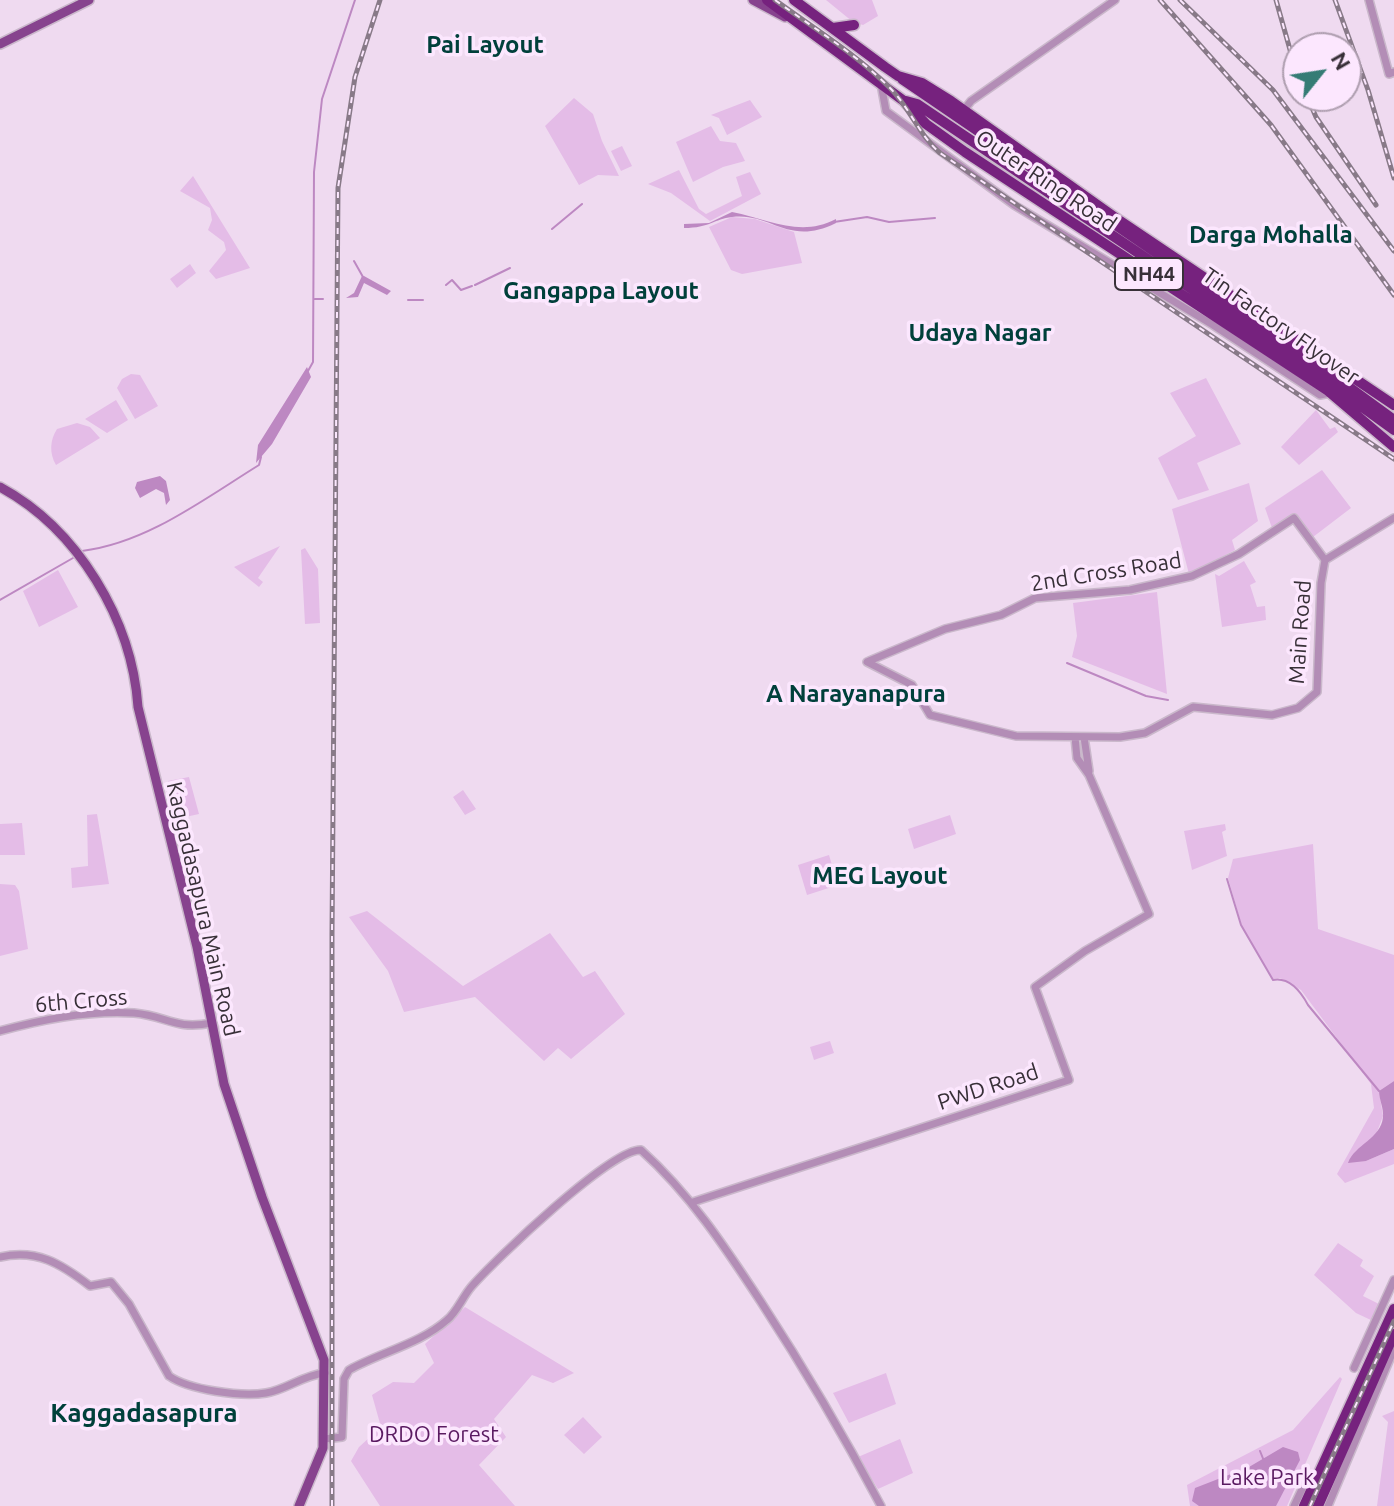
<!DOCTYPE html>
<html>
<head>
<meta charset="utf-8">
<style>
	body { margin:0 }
	#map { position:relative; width:1394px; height:1506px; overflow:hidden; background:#efdaf0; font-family:Ubuntu,sans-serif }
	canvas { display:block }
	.north { position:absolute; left:1282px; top:32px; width:80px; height:80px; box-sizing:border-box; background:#fce7fe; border:2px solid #ae9eaf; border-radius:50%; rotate:60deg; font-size:22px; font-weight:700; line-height:32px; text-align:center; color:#383038 }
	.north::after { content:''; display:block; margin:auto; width:28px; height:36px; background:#357c75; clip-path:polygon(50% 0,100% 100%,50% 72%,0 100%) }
</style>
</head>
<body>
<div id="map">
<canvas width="1394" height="1506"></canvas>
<div class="north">N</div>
</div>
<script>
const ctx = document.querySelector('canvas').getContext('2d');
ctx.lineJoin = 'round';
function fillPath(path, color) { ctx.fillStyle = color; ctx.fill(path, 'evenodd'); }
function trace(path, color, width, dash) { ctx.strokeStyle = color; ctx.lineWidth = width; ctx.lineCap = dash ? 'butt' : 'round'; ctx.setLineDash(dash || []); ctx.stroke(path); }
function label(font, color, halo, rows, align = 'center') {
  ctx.font = font + ' Ubuntu,sans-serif'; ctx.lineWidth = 7; ctx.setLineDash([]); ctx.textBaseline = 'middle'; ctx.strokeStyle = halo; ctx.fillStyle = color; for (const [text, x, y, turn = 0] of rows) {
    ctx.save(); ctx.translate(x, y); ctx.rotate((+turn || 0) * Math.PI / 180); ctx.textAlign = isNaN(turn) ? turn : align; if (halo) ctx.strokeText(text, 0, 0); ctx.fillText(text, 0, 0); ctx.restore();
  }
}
fillPath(new Path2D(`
	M826,0H872L878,16L863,25L853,22Z
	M574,98L593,114L602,141L619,176L598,175L579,185L545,126Z
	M750,100L762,117L727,135L719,118L711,115Z
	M711,126L720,141L736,143L745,161L723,167L693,182L676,142Z
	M622,146L632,166L621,171L611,151Z
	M679,170L699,209L706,214L742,196L736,177L750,172L761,194L710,221L671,193L648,184Z
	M193,176L250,268L216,279L209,271L226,250L224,242L208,230L212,220L210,208L180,191Z
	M732,217L755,219L794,232L802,263L742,274L731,270L709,227Z
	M190,264L196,273L177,288L170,279Z
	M131,374L140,375L158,406L135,419L117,388L122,379Z
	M1206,378L1241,444L1197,463L1209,490L1178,500L1158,458L1196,436L1170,393Z
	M116,400L128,420L107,433L85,419Z
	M1316,410L1330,429L1335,427L1338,432L1299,465L1281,447Z
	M77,423L90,427L100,438L56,465C49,453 50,440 57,429Z
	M1322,470L1351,508L1313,537L1295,514L1272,528L1265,508Z
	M1249,483L1258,521L1232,540L1235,550L1189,574L1172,509Z
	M280,546L258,578L263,582L259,587L234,567Z
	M305,548L318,569L320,623L305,624L301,550Z
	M1244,561L1256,582L1250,585L1257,607L1265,606L1266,620L1222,627L1215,574L1219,576Z
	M58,570L78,607L39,627L23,591Z
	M1157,592L1167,694L1072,657L1077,636L1073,603Z
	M189,777L199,814L176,819L168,781Z
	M463,790L476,809L465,815L453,797Z
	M97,814L109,884L72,888L71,868L88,866L87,815Z
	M950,815L956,834L914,849L908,829Z
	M22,823L25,855H0V824Z
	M1225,824L1226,830L1222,832L1227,856L1192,870L1184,831Z
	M1313,844L1318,929L1394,955V1081L1379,1091L1383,1116L1366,1161L1394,1149V1164L1345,1183L1337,1174L1374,1108L1371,1084L1301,990L1280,978L1272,979L1242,927L1228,878L1233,859Z
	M829,855L838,885L807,895L798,865Z
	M0,884L15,885L19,891L28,949L0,956Z
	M367,911L463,986L550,933L583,977L595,971L625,1014L571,1059L558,1048L544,1061L475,997L404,1012L388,971L349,917Z
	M830,1041L834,1053L814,1060L810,1047Z
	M1338,1243L1363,1260L1360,1266L1374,1276L1363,1296L1379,1304L1373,1321L1356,1313L1314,1275Z
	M465,1307L574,1373L553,1383L532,1375L494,1419L506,1437L479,1465L515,1506H380L351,1461L359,1447L381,1427L372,1395L393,1382L414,1383L434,1363L425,1344Z
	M886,1373L896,1404L849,1423L833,1393Z
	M1340,1377L1342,1379L1287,1506H1190L1187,1485L1293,1430Z
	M1394,1411V1506H1377L1388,1422L1382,1416Z
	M583,1417L602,1437L584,1454L564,1435Z
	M900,1439L913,1473L878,1489L858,1457Z`), '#e4bce7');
fillPath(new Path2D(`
	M732,212C769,219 800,238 836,219V223C788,247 771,212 732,217C714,219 710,228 684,228V224L709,223Z
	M362,276H364L391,291L387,295L364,283L358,297L346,298L354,293Z
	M307,367L311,377L272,444L256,463L258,445Z
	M160,476L166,481L170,500L166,505L164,493L156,489L140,498L135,488L137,482Z
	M1394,1081V1149L1366,1161L1348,1163C1355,1144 1381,1139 1383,1117C1384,1109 1379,1099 1379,1091Z
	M1283,1447L1298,1452L1300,1460L1276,1506H1199L1192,1501L1195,1488L1249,1467Z`), '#bd88c2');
trace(new Path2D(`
	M834,222L867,217L889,222L935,218
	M552,229L582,204
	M354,261L363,277
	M446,285L452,280L461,290L472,286
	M475,285L510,268
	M315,299H323
	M408,300H423
	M308,371L313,362L314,172L322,99L355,0
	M82,551C147,543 204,499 259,465L261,457
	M0,600L73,558
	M1067,663L1146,696L1168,700
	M1227,879L1241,925L1273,980C1289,977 1301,992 1308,1005L1379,1091
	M1260,1451L1264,1461`), '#bd88c2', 2);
const minor = new Path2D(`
	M1369,0L1389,74L1394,72
	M881,84L886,111L1014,205L1213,325L1320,395L1330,393
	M964,110L971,101L1115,0
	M869,661L945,629L1001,615L1035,598L1130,590L1192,576L1239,554L1294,518L1325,560
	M867,662L912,685L930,715L1016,736L1120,737L1145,733L1193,707L1272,715L1298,708L1317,692L1321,583L1325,560L1394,518
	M1084,737L1089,771
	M0,1031C43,1019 89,1010 134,1013C168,1016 173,1030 212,1023
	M693,1202L1069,1080L1035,987L1085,951L1149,914L1089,775L1077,758L1075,737
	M0,1257C37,1249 60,1263 90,1286L111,1282L129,1304L169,1376C189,1390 241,1397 266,1393C286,1390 303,1375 325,1373
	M1354,1368L1394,1280
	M324,1439L342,1437L344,1379L349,1370C381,1352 420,1344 447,1320C457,1312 463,1296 472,1286C495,1260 612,1148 641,1150C690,1194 725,1247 761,1302C804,1368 844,1436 881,1506
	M1294,1506L1304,1485
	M1328,1506L1394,1349`);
const major = new Path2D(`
	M753,0L785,17
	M0,44L89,0
	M0,487C78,529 132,620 138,707L197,947L224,1084L262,1197L324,1360L323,1448L299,1506`);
const highway = new Path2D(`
	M767,0L904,101L926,124L965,152L1327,390L1394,447
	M794,0L885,67L898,76L922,83L951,101L1120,221L1394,405
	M833,28L854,25
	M902,79L1290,344L1394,420
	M906,101L917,104L1290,355L1394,430
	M1304,1506L1394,1309
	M1318,1506L1394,1334`);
trace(minor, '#cab8cb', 10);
trace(major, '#cab8cb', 12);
trace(highway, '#cab8cb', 13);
trace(minor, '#b38db6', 7);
trace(major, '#87438e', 9);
trace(highway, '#76227e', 10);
const rail = new Path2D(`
	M775,0C815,29 856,54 890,88C910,108 919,135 940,153L1394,459
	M1160,0L1271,125L1394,295
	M1180,0L1273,90L1394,251
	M1276,0L1298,78
	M1335,0L1368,90L1394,178
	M1307,96L1316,117L1376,205
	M332,1506V933L338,188L355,77L380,0
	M1310,1506L1394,1321`);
trace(rail, '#887a88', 5);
trace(rail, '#fce7fe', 2, [6]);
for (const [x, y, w] of [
	[1149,274,68]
]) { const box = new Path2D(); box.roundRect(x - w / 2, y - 16, w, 32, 6); ctx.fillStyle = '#fce7fe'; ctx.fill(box); trace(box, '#383038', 2); }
label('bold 20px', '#383038', null, [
	["NH44",1149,274]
]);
label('22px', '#383038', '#fce7fe', [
	["Outer Ring Road",1046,181,34],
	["Tin Factory Flyover",1281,326,35],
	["2nd Cross Road",1106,572,-9],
	["Main Road",1300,632,-86],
	["Kaggadasapura Main Road",203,909,77],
	["6th Cross",81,1001,-5],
	["PWD Road",988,1087,-18]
]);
label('22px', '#5a1a61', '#fce7fe', [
	["DRDO Forest",434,1435],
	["Lake Park",1267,1478]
]);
label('bold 24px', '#00403b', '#fce7fe', [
	["Pai Layout",485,45],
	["Darga Mohalla",1271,235],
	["Gangappa Layout",601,291],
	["Udaya Nagar",980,333],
	["A Narayanapura",856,694],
	["MEG Layout",880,876]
]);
label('bold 26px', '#00403b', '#fce7fe', [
	["Kaggadasapura",144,1413]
]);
</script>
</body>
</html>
